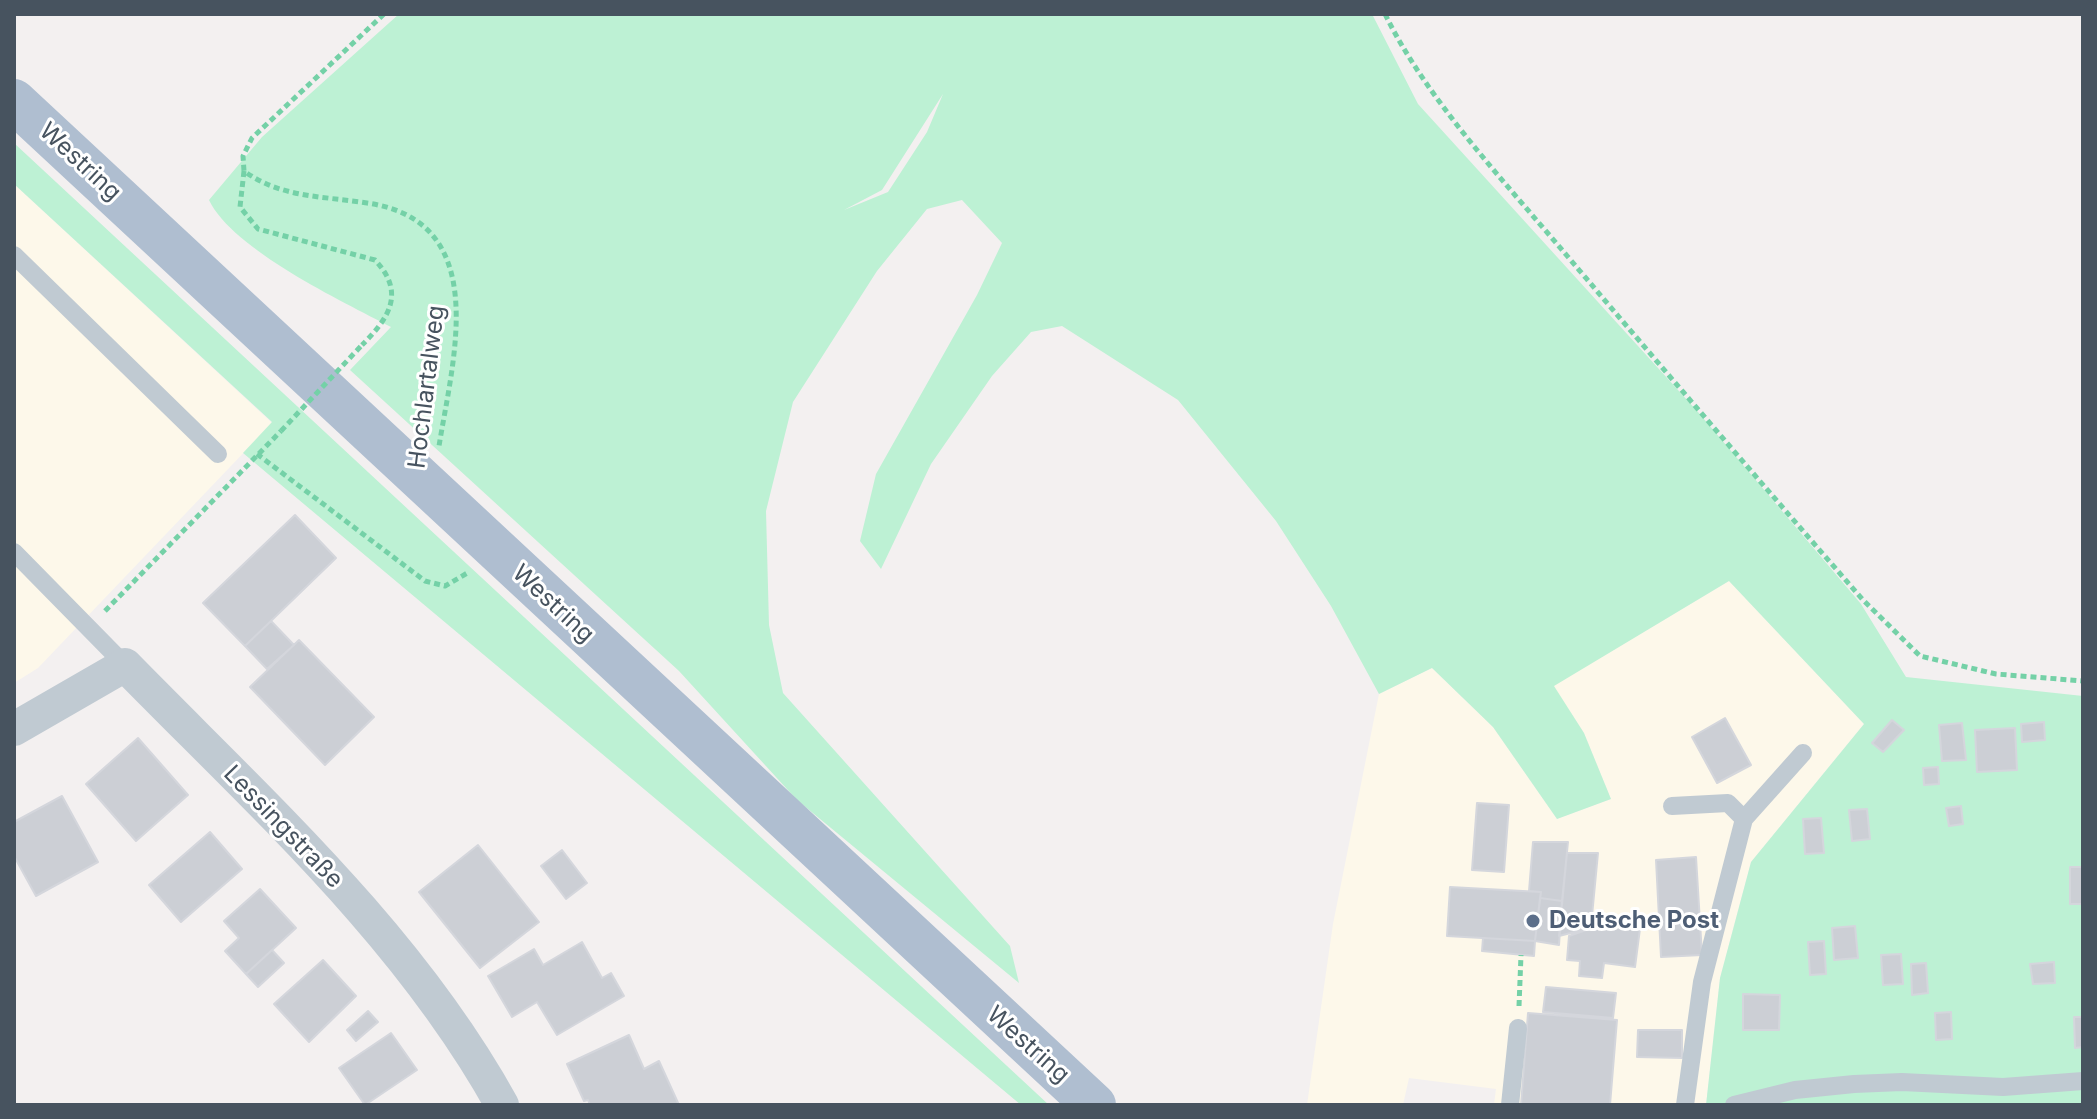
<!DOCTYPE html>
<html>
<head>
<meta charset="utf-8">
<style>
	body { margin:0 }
	#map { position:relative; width:2097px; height:1119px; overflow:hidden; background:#f3f0f0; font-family:Inter,sans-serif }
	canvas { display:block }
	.frame { position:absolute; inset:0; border:16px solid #47535f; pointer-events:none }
</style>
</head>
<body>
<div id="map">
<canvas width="2097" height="1119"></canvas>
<div class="frame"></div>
</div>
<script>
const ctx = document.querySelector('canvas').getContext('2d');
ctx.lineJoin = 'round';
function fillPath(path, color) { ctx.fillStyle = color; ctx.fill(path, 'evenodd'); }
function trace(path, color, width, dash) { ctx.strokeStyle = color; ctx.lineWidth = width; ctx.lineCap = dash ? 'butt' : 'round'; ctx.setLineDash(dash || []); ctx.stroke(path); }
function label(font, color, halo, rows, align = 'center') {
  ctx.font = font + ' Inter,sans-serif'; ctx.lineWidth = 6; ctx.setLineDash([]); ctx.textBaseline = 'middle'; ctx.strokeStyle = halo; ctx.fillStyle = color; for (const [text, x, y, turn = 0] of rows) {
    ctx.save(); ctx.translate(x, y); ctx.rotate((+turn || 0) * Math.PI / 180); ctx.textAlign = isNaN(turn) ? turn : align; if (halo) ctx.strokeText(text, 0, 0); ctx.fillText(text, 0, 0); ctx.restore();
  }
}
fillPath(new Path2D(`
	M14,184L272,423L38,668L14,683Z
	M1729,581L1864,724L1751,862L1720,978L1706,1105H1494L1496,1089L1409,1078L1403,1105H1307L1333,924L1379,694L1432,668L1493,727L1557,819L1611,799L1584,733L1553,686Z`), '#fdf8ea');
fillPath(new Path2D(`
	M399,14H1372L1418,104L1698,412L1861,604L1906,677L2083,696V1105H1706L1720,978L1751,862L1864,724L1729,581L1554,686L1584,733L1611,799L1557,819L1493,727L1432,668L1379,694L1331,606L1276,521L1178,400L1062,326L1031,332L992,376L931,464L881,569L860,541L876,474L977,295L1002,243L962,200L927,209L877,271L793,402L766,511L769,625L783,693L1010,946L1019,983L797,800L679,671L350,370L391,327C342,301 233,250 209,200L262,137ZM943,94L927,132L888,192L844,210L882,190Z
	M14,143L1049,1105H1021L243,453L272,422L14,184Z`), '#bdf1d4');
const building = new Path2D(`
	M295,515L336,558L245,646L203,603Z
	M271,621L294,645L267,669L245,646Z
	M299,640L374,717L325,765L250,687Z
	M1725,718L1751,765L1717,783L1692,737Z
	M1892,720L1904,730L1883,752L1872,743Z
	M2044,722L2045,740L2022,742L2021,724Z
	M1962,723L1966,760L1942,761L1939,725Z
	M2015,728L2017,770L1977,772L1975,730Z
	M138,738L188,795L136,841L86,784Z
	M1938,767L1939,784L1924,785L1923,768Z
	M62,796L98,862L36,896L14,856V822Z
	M1477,803L1509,805L1504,872L1472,870Z
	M1961,806L1963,824L1949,826L1946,808Z
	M1867,809L1870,839L1852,841L1849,810Z
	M1821,818L1824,853L1805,854L1803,819Z
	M210,832L242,869L181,922L149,885Z
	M1533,842H1568L1562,901L1540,898L1541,892L1529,891Z
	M478,845L539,922L480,968L419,892Z
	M562,850L587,883L566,899L541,866Z
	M1567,853H1598L1592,916L1598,917V926L1559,936Z
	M1696,857L1702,955L1661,957L1656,860Z
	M2070,867H2083V904H2070Z
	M1450,887L1541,892L1535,941L1447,936Z
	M260,889L296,928L246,974L225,951L239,938L224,921Z
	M1540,898L1562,901L1559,945L1535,941Z
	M1603,917L1641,921L1635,967L1604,963L1602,978L1579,976L1580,961L1567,960L1569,936L1603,924Z
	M1855,926L1858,958L1834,960L1832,928Z
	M1483,938L1535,941L1534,956L1482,951Z
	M1824,941L1826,974L1810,975L1808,942Z
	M582,942L602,978L611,973L624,996L557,1035L537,1002L512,1017L488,976L534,949L543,965Z
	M272,950L284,963L258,987L246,974Z
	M1901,954L1903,984L1883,985L1881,955Z
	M323,960L356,996L309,1042L274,1004Z
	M2054,962L2055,983L2033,984L2030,964Z
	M1926,963L1928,993L1912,995L1911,964Z
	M1546,987L1616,993L1613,1018L1543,1012Z
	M1743,994L1780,995L1779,1030H1743Z
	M368,1011L378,1022L356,1041L347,1030Z
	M1951,1012L1952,1039L1936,1040L1935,1013Z
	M1528,1013L1617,1020L1610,1105H1521Z
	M2074,1017H2083V1047L2075,1048Z
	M1638,1030H1682V1058L1637,1057Z
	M391,1033L417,1070L365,1105L339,1068Z
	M629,1035L644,1069L659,1061L679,1105H590L588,1100L584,1101L567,1064Z`);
fillPath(building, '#cccfd5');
trace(building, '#d4d6dc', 2);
trace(new Path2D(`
	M384,14L252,138L243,156L244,171C281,198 323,196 367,203C493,221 453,359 439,446
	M1385,14C1426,98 1502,179 1563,251C1662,368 1762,484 1863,600L1920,656L1996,674L2083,681
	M244,171L240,207L258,229L375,260C406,293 389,318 362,345
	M257,454L425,581L445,586L469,572
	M105,611L281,431
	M1519,1006L1521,955`), '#74d1a7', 5, [6, 4]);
trace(new Path2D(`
	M14,255L218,454
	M14,552L125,665
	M1672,806L1728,803L1744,819
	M1510,1105L1518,1028
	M1685,1105L1702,982L1744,819L1803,753
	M1734,1105L1795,1090L1854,1084L1902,1082L2003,1087L2083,1081`), '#c0cad2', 18);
trace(new Path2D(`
	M14,729L125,665C259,802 408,935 502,1105`), '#c0cad2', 34);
trace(new Path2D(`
	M14,101L1094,1105`), '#afbed0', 44);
trace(new Path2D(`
	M281,431L362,345`), '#74d1a7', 5, [6, 4]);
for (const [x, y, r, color] of [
	[1533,921,8,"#5c6f8a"]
]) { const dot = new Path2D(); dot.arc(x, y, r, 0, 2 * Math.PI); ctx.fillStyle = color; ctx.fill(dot); trace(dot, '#fff', 3); }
label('24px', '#47535f', '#fff', [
	["Westring",80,162,43],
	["Hochlartalweg",427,387,-83],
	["Westring",553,604,43],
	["Lessingstraße",283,827,46],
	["Westring",1028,1045,42]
]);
label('bold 24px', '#4e5e75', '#fff', [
	["Deutsche Post",1549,921]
], 'left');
</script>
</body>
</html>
